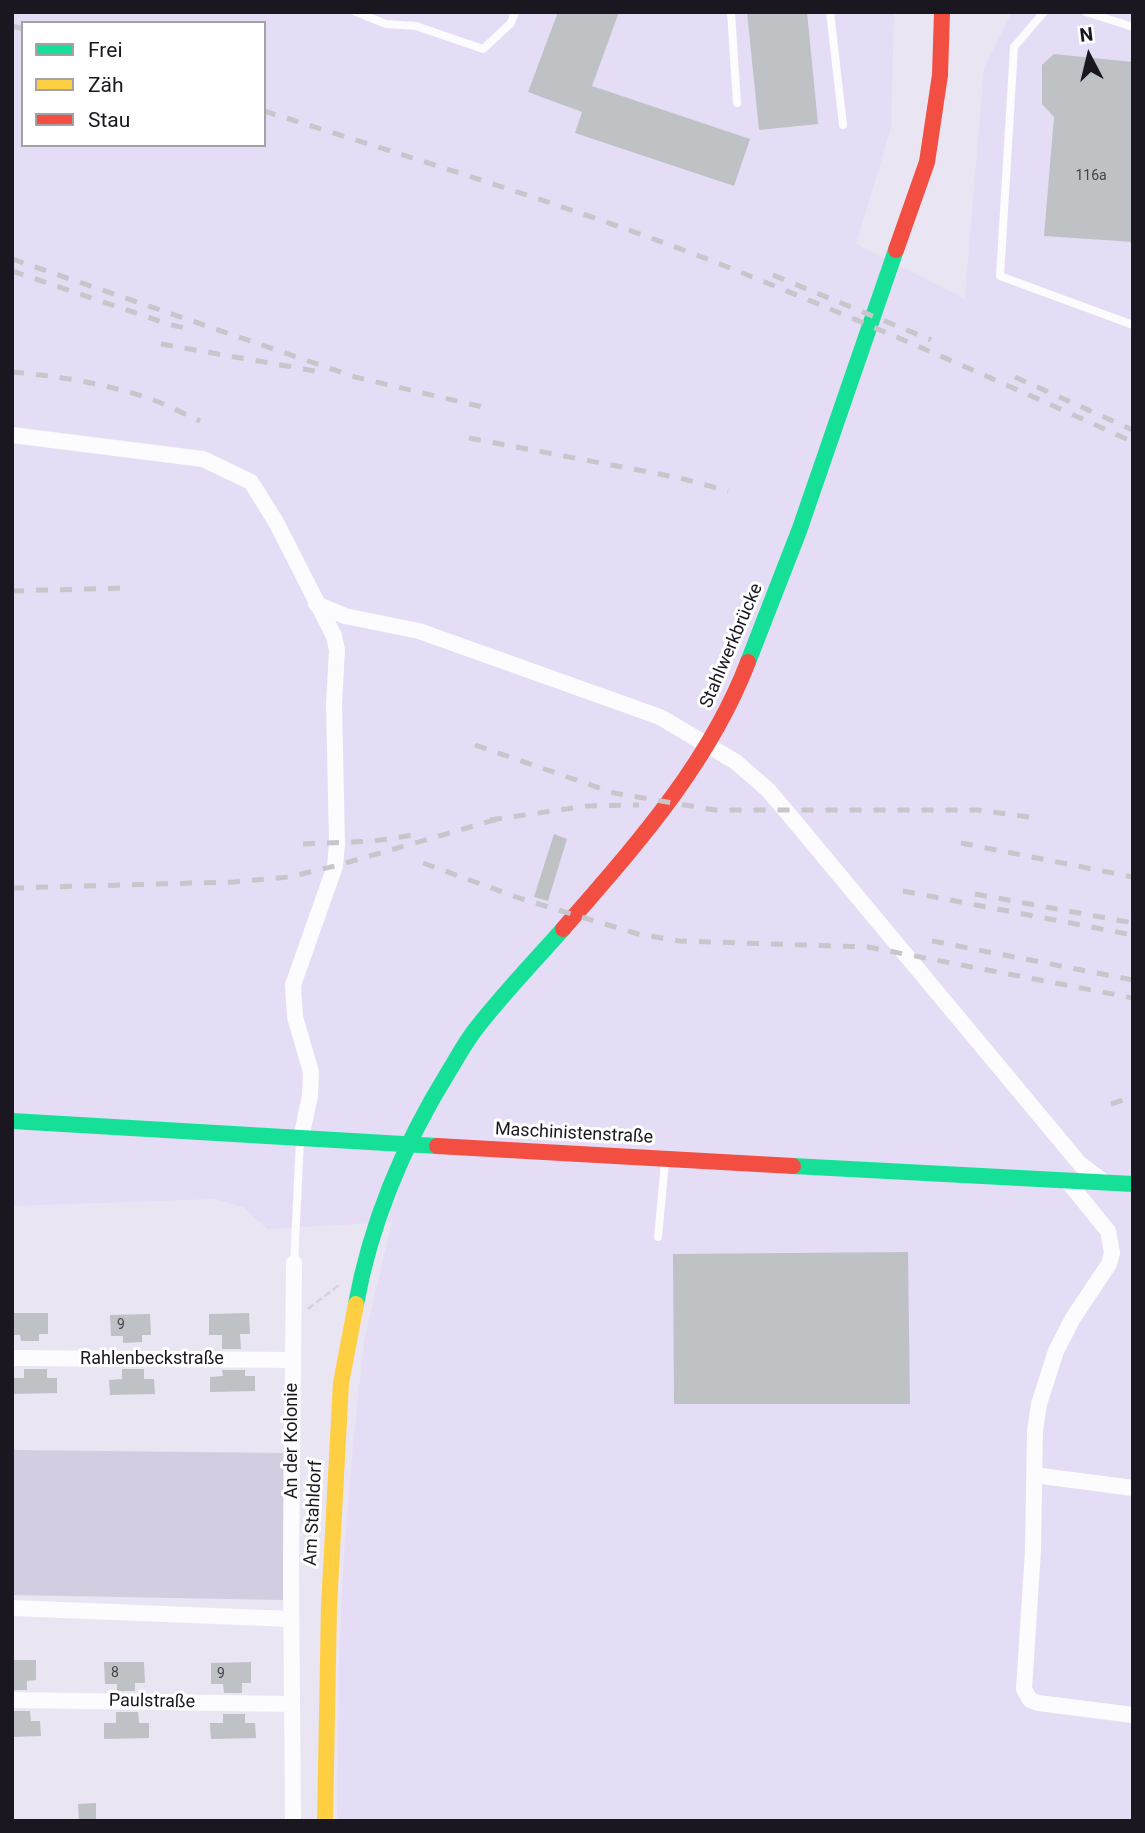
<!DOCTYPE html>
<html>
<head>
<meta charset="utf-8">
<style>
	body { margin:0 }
	#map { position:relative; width:1145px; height:1833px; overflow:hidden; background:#e9e5f3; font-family:Roboto,sans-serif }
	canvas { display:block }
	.frame { position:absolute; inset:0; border:14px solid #1a1720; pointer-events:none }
	.legend { position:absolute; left:21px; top:21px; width:245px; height:126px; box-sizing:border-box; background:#fff; border:2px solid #a3a2a6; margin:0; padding:9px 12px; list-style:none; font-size:21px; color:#1a1720 }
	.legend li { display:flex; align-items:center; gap:14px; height:35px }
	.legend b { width:35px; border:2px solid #a3a2a6 }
	.north { position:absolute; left:1054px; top:21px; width:70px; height:70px; -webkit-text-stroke:5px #fff; paint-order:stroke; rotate:353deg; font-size:19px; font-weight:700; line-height:28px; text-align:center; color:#1a1720 }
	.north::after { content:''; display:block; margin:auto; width:24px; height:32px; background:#1a1720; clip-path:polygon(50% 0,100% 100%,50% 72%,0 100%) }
</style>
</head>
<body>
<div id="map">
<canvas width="1145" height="1833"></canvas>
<div class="frame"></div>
<ul class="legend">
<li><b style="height:9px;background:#16e098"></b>Frei</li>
<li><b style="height:9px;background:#ffcf43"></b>Zäh</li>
<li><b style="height:9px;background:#f24e42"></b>Stau</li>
</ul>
<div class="north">N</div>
</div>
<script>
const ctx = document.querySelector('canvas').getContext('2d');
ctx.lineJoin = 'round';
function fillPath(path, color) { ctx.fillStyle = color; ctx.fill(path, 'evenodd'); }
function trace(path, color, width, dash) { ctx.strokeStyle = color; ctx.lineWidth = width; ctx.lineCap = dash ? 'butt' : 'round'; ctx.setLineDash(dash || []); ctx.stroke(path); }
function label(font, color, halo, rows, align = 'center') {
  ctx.font = font + ' Roboto,sans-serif'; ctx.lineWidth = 6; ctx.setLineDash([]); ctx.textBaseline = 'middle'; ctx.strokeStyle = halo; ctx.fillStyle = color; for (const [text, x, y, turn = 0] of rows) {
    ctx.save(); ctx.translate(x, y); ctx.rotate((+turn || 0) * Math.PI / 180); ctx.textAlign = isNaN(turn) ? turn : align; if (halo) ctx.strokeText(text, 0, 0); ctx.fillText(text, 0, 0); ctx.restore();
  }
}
fillPath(new Path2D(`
	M12,12H894L891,128L856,244L965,299L984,68L1012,12H1133V1821H337L339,1661L344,1552L353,1446L364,1341L392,1222L267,1229L243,1207L214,1199L12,1206ZM23,23H264V145H23Z`), '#e4ddf5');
fillPath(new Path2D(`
	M12,1450L283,1453V1600L12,1595Z`), '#d2cde0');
fillPath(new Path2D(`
	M558,12H619L592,86L750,139L734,186L575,133L582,112L528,92Z
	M747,12H807L818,124L759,130Z
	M1054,54L1133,62V242L1044,236L1054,117L1042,104V65Z
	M554,834L567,839L548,901L534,897Z
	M908,1252L910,1404H674L673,1254Z
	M12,1313H48V1334H39V1341H21L20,1335H12Z
	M249,1313L250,1334H240L241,1349H222V1335H209V1314Z
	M150,1314L151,1335H142V1342L123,1343V1336H111L110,1315Z
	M24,1369H47V1378H57V1393L12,1394V1378H24Z
	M122,1369H144V1379H154L155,1394L110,1395L109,1380L122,1379Z
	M222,1370H245V1376H255V1391L210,1392V1377L223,1376Z
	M12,1660H36V1680L27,1681V1690H12Z
	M104,1662H144L145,1683H135V1691H117V1684H105Z
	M251,1662V1683H242V1693H224L223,1684H211V1663Z
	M12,1711H30L31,1721H40L41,1736L12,1737Z
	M116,1712H138L139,1723H149V1738L104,1739V1723H116Z
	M223,1714H245V1723H255L256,1738L211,1739L210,1723H223Z
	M96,1803V1821H79L78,1804Z`), '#bec2c5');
trace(new Path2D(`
	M308,1309L339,1285
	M309,1541L313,1510`), '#d5d4d8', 2.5, [7, 3.5]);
trace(new Path2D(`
	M356,12L386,24L416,26L483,49L511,23L515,12
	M731,12L737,103
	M830,12L843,125
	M1044,12L1014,47L1000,276L1133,325
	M1086,12L1133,27
	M658,1237L665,1162
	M294,1263L300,1141`), '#fcfbfd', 8);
trace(new Path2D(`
	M12,435L203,459L251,482L276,522L334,636L337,650L334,704L337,844L335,866L293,985L295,1017L311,1072L310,1096L301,1138
	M316,604L345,616L419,631L660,717L736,762L768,790L786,811L1080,1164L1104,1182
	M1068,1182L1108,1231L1112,1253L1109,1264L1073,1318L1056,1351L1039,1404L1035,1431L1033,1550L1024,1689L1030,1700L1038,1703L1133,1715
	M12,1358L293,1360
	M1034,1475L1133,1488
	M12,1608L291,1619
	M12,1700L292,1704
	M293,1821L291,1574L294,1263`), '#fcfbfd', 16);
trace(new Path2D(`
	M748,662L799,531L896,250
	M12,1121L437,1146
	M793,1166L1133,1184
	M356,1304C371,1222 405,1142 449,1071C457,1058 465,1043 475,1030C502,995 533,963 563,929`), '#16e098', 16);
trace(new Path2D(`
	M325,1821L329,1606L341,1383L356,1304`), '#ffcf43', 16);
trace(new Path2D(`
	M896,250L927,162L940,75L942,12
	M563,929C634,847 708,766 748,662
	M437,1146L793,1166`), '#f24e42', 16);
trace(new Path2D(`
	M12,26L23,29
	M264,111C415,159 567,205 715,262C856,318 995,379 1133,442
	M12,259L355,377L487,408
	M12,271L168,324L192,330
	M773,275L931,340
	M161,344L315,371
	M12,372C58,376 102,383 145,397C164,403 182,413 200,421
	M1015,377L1133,430
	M469,438L680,478L728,491
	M12,591L124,588
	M475,745L614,793L715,810H977L1037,818
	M490,820L587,806L639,805
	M961,843L1133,877
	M303,844L373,841L414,835
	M423,863L522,899L638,934L680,941L868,947L1133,998
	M12,888L233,882L289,877L335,866L498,819
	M903,891L1133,935
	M975,894L1133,923
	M932,941L1133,980
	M1111,1104L1133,1097`), '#c8c6ca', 5, [12, 12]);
label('14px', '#434249', null, [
	["116a",1091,176],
	["9",121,1325],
	["8",115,1673],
	["9",221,1674]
]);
label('18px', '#1a1720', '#fff', [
	["Stahlwerkbrücke",732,646,-67],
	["Maschinistenstraße",574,1134,3],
	["Rahlenbeckstraße",152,1359],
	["An der Kolonie",292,1441,-90],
	["Am Stahldorf",314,1513,-87],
	["Paulstraße",152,1702,1]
]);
</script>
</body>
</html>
